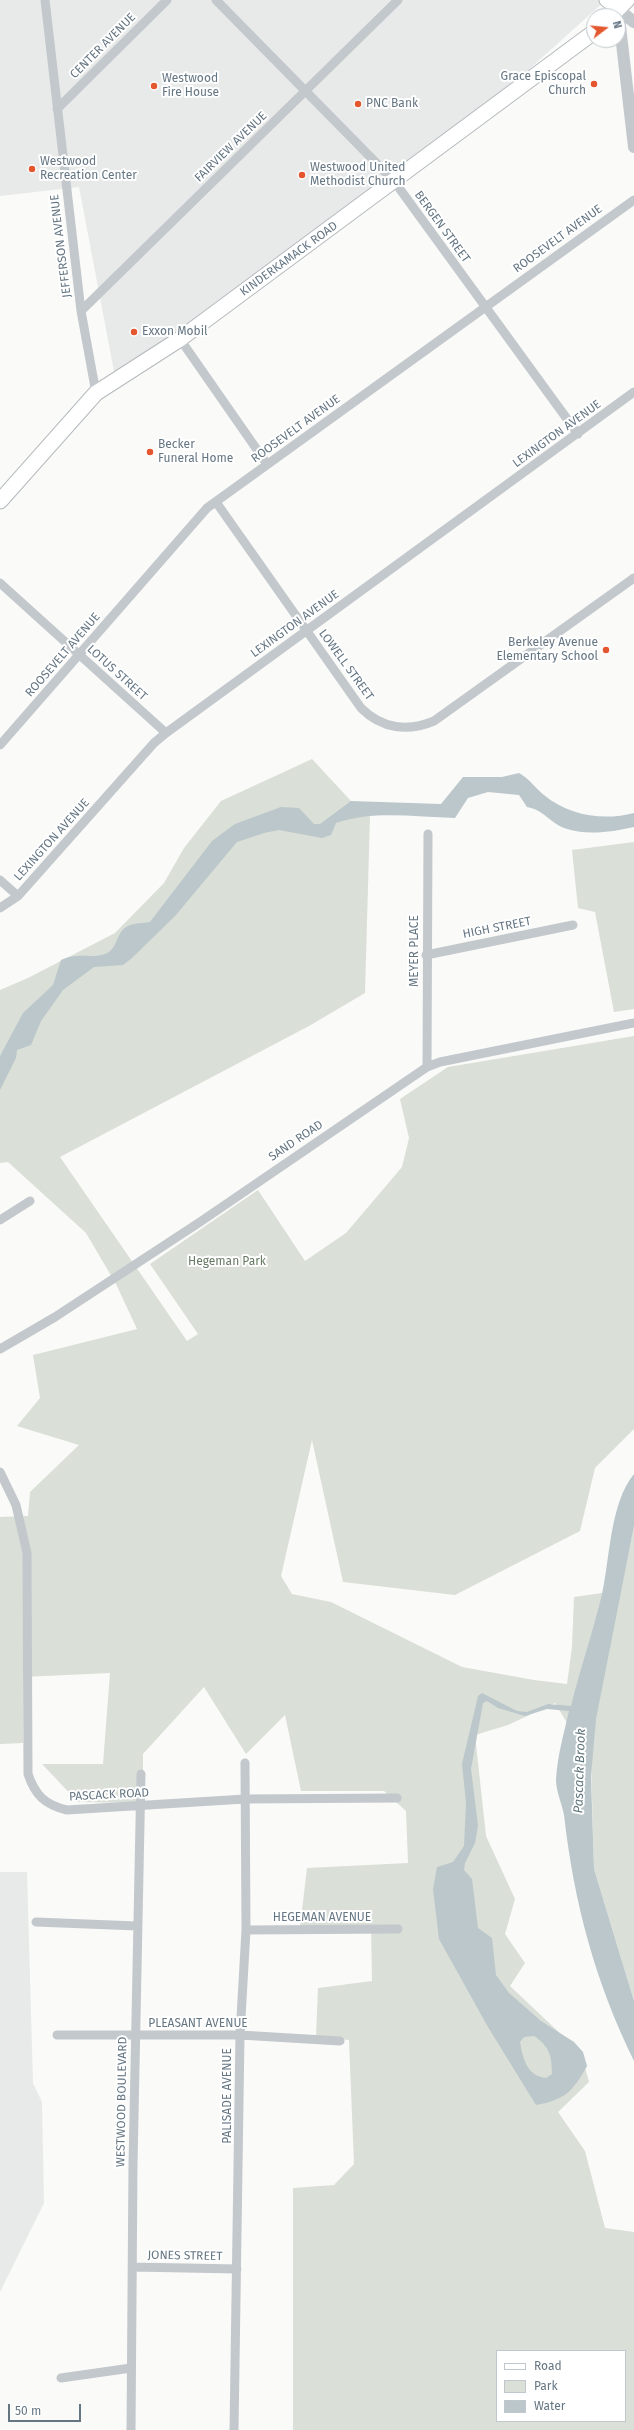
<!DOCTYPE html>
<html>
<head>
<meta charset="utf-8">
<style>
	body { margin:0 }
	#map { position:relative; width:634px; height:2430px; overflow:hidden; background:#fafaf8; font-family:"Fira Sans",sans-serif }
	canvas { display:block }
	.legend { position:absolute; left:496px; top:2350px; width:130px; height:72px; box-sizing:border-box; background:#fff; border:1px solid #c1c8cd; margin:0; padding:5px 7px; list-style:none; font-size:12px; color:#657683 }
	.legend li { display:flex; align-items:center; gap:8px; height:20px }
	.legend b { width:20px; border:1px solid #c1c8cd }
	.north { position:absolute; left:586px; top:8px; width:40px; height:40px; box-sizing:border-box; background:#fff; border:1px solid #c1c8cd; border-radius:50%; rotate:74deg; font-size:11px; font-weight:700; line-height:16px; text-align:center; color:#657683 }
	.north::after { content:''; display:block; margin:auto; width:14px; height:18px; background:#e4572e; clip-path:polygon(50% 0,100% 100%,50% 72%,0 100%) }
	.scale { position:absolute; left:8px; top:2404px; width:73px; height:18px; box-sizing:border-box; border:2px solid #657683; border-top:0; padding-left:5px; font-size:12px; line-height:14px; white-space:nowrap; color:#657683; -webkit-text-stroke:3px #fff; paint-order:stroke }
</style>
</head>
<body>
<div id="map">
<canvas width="634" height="2430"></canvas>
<ul class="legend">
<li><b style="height:5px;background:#fff"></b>Road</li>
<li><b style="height:11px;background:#dadfd7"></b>Park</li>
<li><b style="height:11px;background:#bbc7cb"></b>Water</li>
</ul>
<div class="north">N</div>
<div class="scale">50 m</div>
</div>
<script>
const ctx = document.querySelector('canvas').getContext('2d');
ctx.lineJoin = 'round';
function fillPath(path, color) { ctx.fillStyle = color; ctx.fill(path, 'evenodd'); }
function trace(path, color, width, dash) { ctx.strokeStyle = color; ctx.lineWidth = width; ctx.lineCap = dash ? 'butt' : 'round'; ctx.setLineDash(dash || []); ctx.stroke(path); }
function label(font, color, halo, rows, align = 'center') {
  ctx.font = font + ' "Fira Sans",sans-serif'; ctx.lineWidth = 4; ctx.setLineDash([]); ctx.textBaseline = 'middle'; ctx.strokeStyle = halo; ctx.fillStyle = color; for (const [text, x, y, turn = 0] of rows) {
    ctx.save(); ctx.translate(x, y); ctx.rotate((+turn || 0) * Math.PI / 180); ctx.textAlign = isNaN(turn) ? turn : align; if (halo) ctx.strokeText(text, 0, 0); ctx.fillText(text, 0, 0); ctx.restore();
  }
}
fillPath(new Path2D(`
	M0,0H606L394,191L116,382L79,187L0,196Z
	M0,1872H27L33,2083L42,2102L44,2203L0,2292Z`), '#e8e9e9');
fillPath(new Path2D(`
	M312,759L351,801L370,815L365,993L309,1026L60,1157L187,1341L198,1334L150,1264L258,1190L305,1261L346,1233L402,1167L409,1138L400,1099L448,1067L634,1036V1429L595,1468L580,1531L455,1595L343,1582L312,1440L281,1576L292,1594L331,1602L462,1667L534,1680L567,1684L572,1647L574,1597L602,1593L623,1580L634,1526V2001L594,1869L591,1762L555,1703L508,1725L475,1735L486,1836L515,1899L505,1934L525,1963L510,1986L581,2053L589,2082L558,2112L585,2151L605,2228L634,2232V2430H293V2188L334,2185L354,2164L349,2040L316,2037L318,1988L372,1981L371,1926L300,1927L307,1868L408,1863L406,1811L384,1791H301L285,1715L246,1754L204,1687L143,1754V1803L78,1802L42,1764H103L110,1673L23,1677V1743L0,1744V1517L28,1516L30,1492L79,1445L17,1426L40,1398L33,1355L137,1329L116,1284L86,1233L8,1162L0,1163V990L28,978L115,933L164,883L184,848L221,801ZM497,2351H625V2421H497Z
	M634,842V1009L614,1012L595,912L578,908L572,850Z`), '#dadfd7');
fillPath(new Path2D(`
	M519,773C530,779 535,788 544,795C569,816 604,821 634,813V827C612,832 586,836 564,828C549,822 544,810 527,807L519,795L488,792L468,798L455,818C416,817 373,810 336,823L331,835L322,838L279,830L264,833L237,842L175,916L132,958L123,965L94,967L63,990L41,1021L31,1045L17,1050L16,1058L0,1090V1056L23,1013L53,985L61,960C79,952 91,959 105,954C119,949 115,932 128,926C134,923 143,923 150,922L212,841L235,824L281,807L299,808L314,824H320L351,801L441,804L463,777H502Z
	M634,1474V1526L596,1719L591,1776L594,1869L634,2001V2061C595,1981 574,1903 564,1815C562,1804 556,1791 556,1780C557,1757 564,1733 569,1711L547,1709L525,1716L498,1708L487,1701L483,1703L471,1769L478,1826L475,1843L465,1863L464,1870L472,1879L478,1928L492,1938L496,1975L509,1993L541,2021L574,2042L583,2052L587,2066C573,2091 565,2100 536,2105L488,2027L439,1939L433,1889L437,1867L453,1862L464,1846L466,1802L462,1764L478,1696L482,1693L517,1711L527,1712L548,1704L571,1706C580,1669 593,1632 602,1594C610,1558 610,1503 634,1474ZM534,2036C549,2046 552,2055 552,2074L546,2078C527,2076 523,2059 520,2042L524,2037Z`), '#bbc7cb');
const secondary = new Path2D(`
	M606,0L618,9`);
const primary = new Path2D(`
	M611,16L627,0
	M0,501L96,393L180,339L594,32`);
trace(secondary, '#b3babf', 15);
trace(primary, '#b5babe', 17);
trace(new Path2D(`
	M45,0L81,311L96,393
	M216,0L394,181L578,434
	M57,109L167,0
	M81,311L398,0
	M180,339L267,464
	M216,502L361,708C382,729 408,732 434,721L634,578
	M0,583L166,733
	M0,745L207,508L634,200
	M0,880L18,896
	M0,908L18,896L154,743L166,733L634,392
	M426,955L573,925
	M427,1067L428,834
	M0,1220L30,1201
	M0,1349L55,1317L200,1222L427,1067L440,1062L634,1023
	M0,1472L16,1505L27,1553L28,1774C35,1795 45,1805 67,1810L245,1799L397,1798
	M36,1922L137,1926
	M246,1930L398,1929
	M57,2035H240L340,2041
	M133,2267L237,2269
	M61,2378L131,2368
	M131,2430L133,2165L141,1774
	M234,2430L240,2035L246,1930L245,1763`), '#c3c8cc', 9);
trace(new Path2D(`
	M618,9L634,147
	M618,9L634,22`), '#c3c8cc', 12);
trace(secondary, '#fff', 13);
trace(primary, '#fff', 15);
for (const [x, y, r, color] of [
	[594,84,4,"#e4572e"],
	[154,86,4,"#e4572e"],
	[358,104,4,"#e4572e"],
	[32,169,4,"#e4572e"],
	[302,175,4,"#e4572e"],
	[134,332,4,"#e4572e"],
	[150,452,4,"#e4572e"],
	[606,650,4,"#e4572e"]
]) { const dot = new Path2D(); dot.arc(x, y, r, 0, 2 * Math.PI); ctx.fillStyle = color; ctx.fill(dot); trace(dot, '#fff', 1.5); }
label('12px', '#657683', '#fff', [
	["CENTER AVENUE",103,46,-45],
	["FAIRVIEW AVENUE",231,147,-44],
	["BERGEN STREET",442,227,54],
	["ROOSEVELT AVENUE",558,239,-36],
	["JEFFERSON AVENUE",61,246,-97],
	["KINDERKAMACK ROAD",289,259,-36],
	["ROOSEVELT AVENUE",296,429,-36],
	["LEXINGTON AVENUE",557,434,-36],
	["LEXINGTON AVENUE",295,624,-36],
	["ROOSEVELT AVENUE",63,655,-49],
	["LOWELL STREET",346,665,54],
	["LOTUS STREET",117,673,42],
	["LEXINGTON AVENUE",52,840,-48],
	["HIGH STREET",497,928,-11],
	["MEYER PLACE",415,951,-90],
	["SAND ROAD",296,1141,-34],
	["PASCACK ROAD",109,1795,-3],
	["HEGEMAN AVENUE",322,1918],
	["PLEASANT AVENUE",198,2024],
	["PALISADE AVENUE",228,2096,-90],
	["WESTWOOD BOULEVARD",122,2102,-89],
	["JONES STREET",185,2256,1]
]);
label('12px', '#657683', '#fff', [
	["Grace Episcopal",586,77,"right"],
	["Church",586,91,"right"],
	["Westwood",162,79],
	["Fire House",162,93],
	["PNC Bank",366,104],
	["Westwood",40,162],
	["Recreation Center",40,176],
	["Westwood United",310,168],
	["Methodist Church",310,182],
	["Exxon Mobil",142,332],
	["Becker",158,445],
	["Funeral Home",158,459],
	["Berkeley Avenue",598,643,"right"],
	["Elementary School",598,657,"right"]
], 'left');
label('12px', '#687a64', '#fff', [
	["Hegeman Park",227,1262]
]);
label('italic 13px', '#60757c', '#fff', [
	["Pascack Brook",580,1771,-88]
]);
</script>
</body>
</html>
